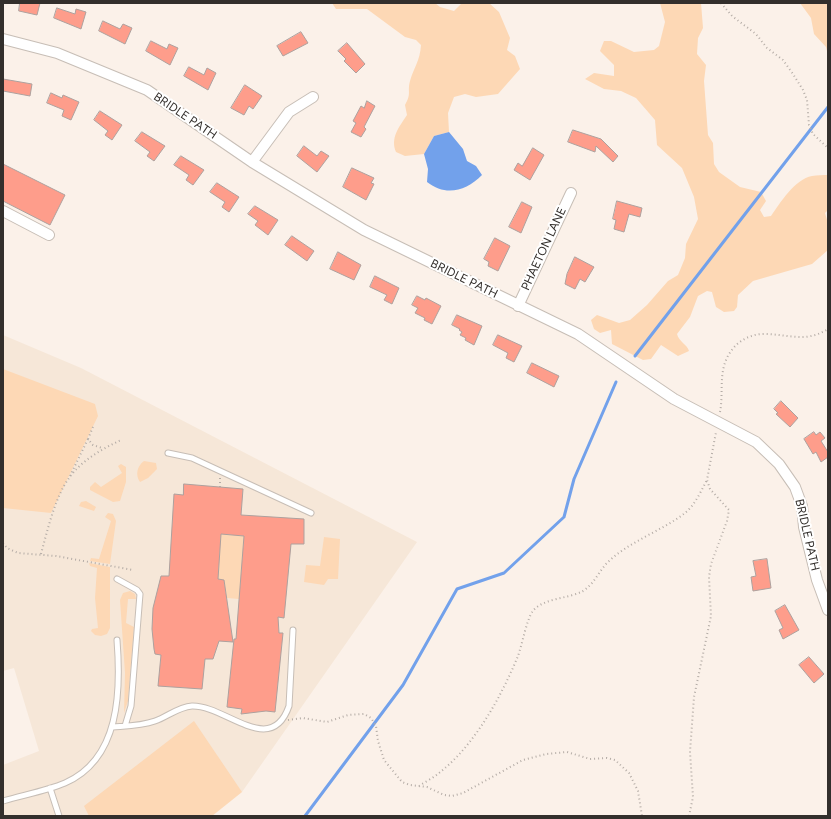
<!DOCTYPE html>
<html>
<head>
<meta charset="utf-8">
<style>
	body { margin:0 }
	#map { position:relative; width:831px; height:819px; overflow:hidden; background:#fbf1e9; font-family:Figtree,sans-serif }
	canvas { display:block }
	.frame { position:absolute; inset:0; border:4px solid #332f2c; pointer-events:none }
</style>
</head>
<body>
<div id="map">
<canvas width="831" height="819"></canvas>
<div class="frame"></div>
</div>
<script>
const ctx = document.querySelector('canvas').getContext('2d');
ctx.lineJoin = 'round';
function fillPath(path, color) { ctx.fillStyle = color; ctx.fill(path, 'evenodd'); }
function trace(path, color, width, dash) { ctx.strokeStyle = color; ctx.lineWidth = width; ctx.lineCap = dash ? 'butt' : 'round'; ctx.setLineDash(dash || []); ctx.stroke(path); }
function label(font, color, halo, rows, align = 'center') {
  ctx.font = font + ' Figtree,sans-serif'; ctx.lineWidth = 4; ctx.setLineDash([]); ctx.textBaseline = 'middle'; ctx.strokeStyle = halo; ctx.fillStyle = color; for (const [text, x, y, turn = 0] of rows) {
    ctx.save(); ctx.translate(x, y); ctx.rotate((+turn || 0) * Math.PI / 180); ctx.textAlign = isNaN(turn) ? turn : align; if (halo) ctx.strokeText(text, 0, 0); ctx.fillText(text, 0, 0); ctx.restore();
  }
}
fillPath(new Path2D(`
	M3,335L81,368L417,542L242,792L212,816H3V765L39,751L14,668L3,671Z`), '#f6e7d8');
fillPath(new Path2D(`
	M332,3H435L440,7L454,11L462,3H489L499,12L510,38L507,50L515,56L520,69L498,94L476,97L465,94L454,97L448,113L449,132L434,136L424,154L405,156L396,152C390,138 399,127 407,115L405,105C412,93 407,92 410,81C414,67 420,61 421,45L416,40L405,37L367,9H336Z
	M660,3H701L703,28L698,38L697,54L706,65L704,81L708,135L713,143L714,164L719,172L740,187L761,192L766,201L760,210L764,217L771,216C780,203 795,179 812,176C817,175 823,175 828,175V210L825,213L828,223V250L812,264L753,281L738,295L737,307L734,311L724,312L716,307L712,292L707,291L698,296L690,317L677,334C679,342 687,344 689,351L678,356L661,345L651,359L643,360L612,344L611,330L600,333L594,329L591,320L597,315L619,323L630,320L647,305L668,281L678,275L685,258L686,244L698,219L694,197L682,168L657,145L655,120L636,98L621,91L604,89L585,79L594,73L614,76V65L600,51L604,41H611L634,52L654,50L659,46L665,22Z
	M800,3H828V55L826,47L814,34L811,18Z
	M3,369L95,404L98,416L51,513L3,508Z
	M144,461L156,463L157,469L148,478L140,482C135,475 137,466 144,461Z
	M121,464L126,467V482L120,501L113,502L90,490V487L95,482L101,487L122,473L118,466Z
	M86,501L96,507L94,511L79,506L81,502Z
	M108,513L113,514L116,521L110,564L90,561L91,558L99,559L111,521L105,517Z
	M221,534L244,536L239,599L227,598L224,580L218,579Z
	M324,537L340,539L338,579H328L324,585L304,582L306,565L320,566Z
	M89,563L110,567V628L107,634L101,636L95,635L91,631L92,629L98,628L95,598L97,568L90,566Z
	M130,591L135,594L136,599H128L126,623L134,627L128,701L124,713L125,673L120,600L123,593Z
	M194,721L242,792L212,816H89L84,806Z`), '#fdd8b5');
fillPath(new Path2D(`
	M449,132L463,149L467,161L476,166L482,175C466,191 446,197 427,182L428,169L424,154L434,136Z`), '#72a1eb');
trace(new Path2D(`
	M635,356L828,107
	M305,816L403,685L457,589L504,573L564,517L574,479L616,382`), '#72a1eb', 3);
const building = new Path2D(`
	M20,3H40L37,15L19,11Z
	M57,8L75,14L76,9L86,12L81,29L54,18Z
	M103,21L120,29L123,24L132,28L125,44L99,31Z
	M301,32L308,43L283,56L277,46Z
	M151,41L167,49L169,44L178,48L170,65L146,51Z
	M347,43L365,64L356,73L344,61L346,59L338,51Z
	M189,67L204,75L207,68L216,73L208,90L184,76Z
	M3,79L32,84L30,96L3,91Z
	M245,85L262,96L253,109L249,106L244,115L231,108Z
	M51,93L62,98L63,95L79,102L71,120L62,116L64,110L47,103Z
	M367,101L375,106L364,127L366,129L361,137L351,132L356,123L353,121L361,106L364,108Z
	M100,111L122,125L112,140L105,135L108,131L94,120Z
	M573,130L601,139L618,156L613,162L596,146L595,152L568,142Z
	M142,132L165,146L154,161L147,156L150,152L135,141Z
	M304,146L317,156L321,151L329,156L317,172L297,156Z
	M533,148L544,155L530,180L514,170L518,163L522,166Z
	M181,156L204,170L193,185L186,180L189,175L174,165Z
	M3,164L65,195L50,225L3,201Z
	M352,168L374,178L371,183L374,184L366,200L343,187Z
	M217,183L239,197L229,212L222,207L225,202L210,192Z
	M617,201L642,208L640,217L629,214L624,232L614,229L616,220L613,219Z
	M522,202L532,207L521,233L509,227Z
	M255,206L278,220L268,235L255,225L258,221L248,214Z
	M292,236L314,251L307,261L285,245Z
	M495,238L510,246L498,271L488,266L489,262L484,259Z
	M338,252L361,265L354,280L330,269Z
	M575,257L594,267L585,282L580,279L575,289L565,284L567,274Z
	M375,276L399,288L392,304L384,300L387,295L370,287Z
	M417,296L425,300L426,298L441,306L432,324L424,320L425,318L415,313L418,308L412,305Z
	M457,315L482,326L474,345L465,340L466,338L460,335L462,332L459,330L460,329L452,325Z
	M498,335L522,346L514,362L506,358L508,353L493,345Z
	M532,363L559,376L554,387L527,373Z
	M781,401L798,418L790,427L776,414L778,413L774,409Z
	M814,432L816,435L820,432L825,438L821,441L828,452V457L821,462L816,452L813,454L804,439Z
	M184,484L243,489L241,515L304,519V544H291L284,618L278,617L279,633H283L275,712L266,711L241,714L242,709L227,707L234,639H236L244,536L221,534L218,579L224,580L233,642L219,641L213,659H205L202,689L158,686L161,655L155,654L154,649L152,629L153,608L161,576H169L174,494L183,495Z
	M767,559L771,588L753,591L751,577L756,576L753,561Z
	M785,605L799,630L783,639L779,630L783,628L775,611Z
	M809,657L824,674L814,683L799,665Z`);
fillPath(building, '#fe9d8b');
trace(building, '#ada19e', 1);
const service = new Path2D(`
	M168,453L192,458L311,513
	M117,579L137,590L140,594L131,706L125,726
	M113,727C127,726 141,726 155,721C167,717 178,707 192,706C225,705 271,758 289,706L293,630
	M50,788L59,816
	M3,801C23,795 46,791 65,783C120,759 121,691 117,640`);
const minor = new Path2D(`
	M3,39L57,53L147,90L252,162L364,230L578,334L674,399L756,442L779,464L795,487L802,506L804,527L817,580L828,610
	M252,162L289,112L313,97
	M3,211L49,235
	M518,306L571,193`);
trace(service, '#c7beb6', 7);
trace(minor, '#c7beb6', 12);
trace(new Path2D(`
	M721,3L732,16L756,34L767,48L783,60L793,74L803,90L807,100L809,125L813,134L828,148
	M720,412C723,397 720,381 724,366C729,347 745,334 764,334C777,334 789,337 802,337C811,337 820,334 828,329
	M93,427L88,439L93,445L102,448
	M70,476L88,439
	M220,487V478
	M3,543L7,548L18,553L56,556L133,570
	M41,554C47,532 55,497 69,478C82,460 102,449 121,440
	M288,720L303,718L327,722L348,715L364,714L371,718L376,726L378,741L384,760L402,782L410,785L427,787L444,795L452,796L463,793L523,760L546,754L567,752L590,759L607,758L615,760L629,773L638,791L642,816
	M419,786C425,782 433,778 439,773C475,745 501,697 518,656C522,645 527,618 533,611C543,598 568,599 583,591C594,584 598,573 606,564C627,542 662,531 685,513C695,505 701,491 707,480
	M689,816L693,797L690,752L694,697L711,616L709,577L711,564L727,521L729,510L710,489L707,480L716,432`), '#b4aca6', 2, [1, 3]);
trace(service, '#fff', 5);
trace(minor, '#fff', 10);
label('12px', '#332f2c', '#fff', [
	["BRIDLE PATH",185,116,34],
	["PHAETON LANE",544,249,-65],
	["BRIDLE PATH",464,279,26],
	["BRIDLE PATH",807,535,77]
]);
</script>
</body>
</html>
